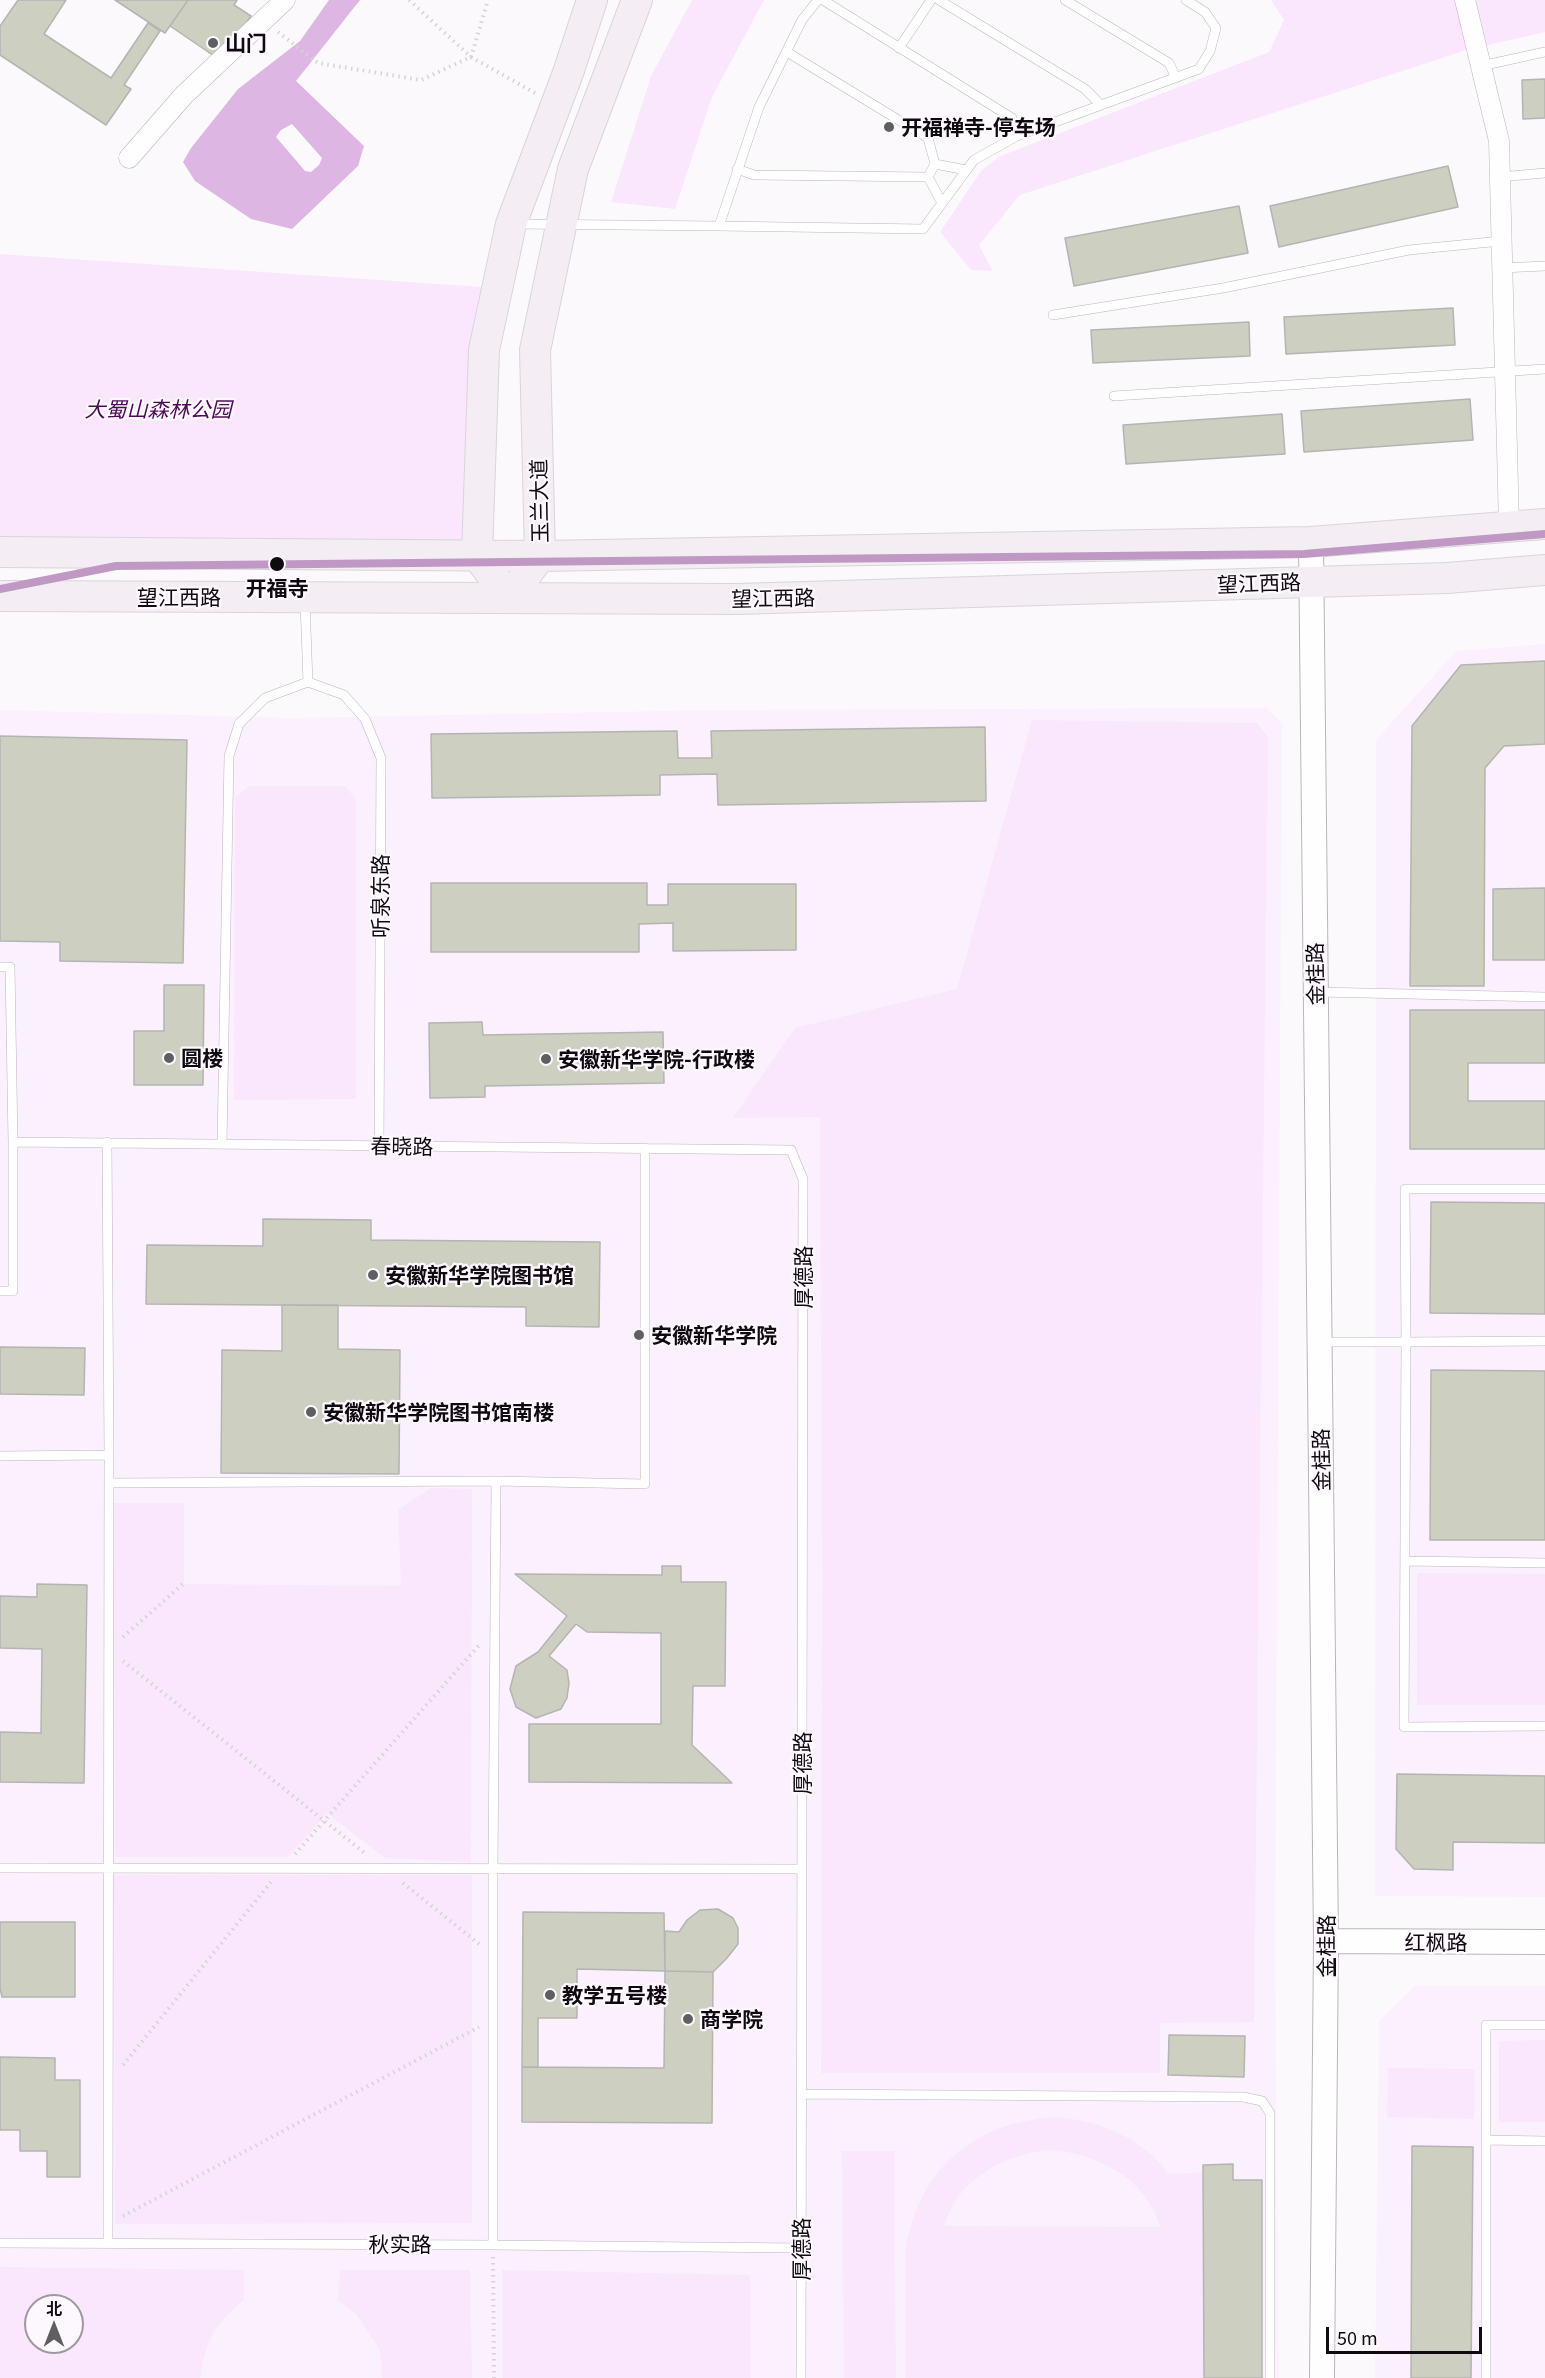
<!DOCTYPE html>
<html>
<head>
<meta charset="utf-8">
<style>
	body { margin:0 }
	#map { position:relative; width:1545px; height:2378px; overflow:hidden; background:#fcf9fd; font-family:Georgia,"Noto Sans SC",serif }
	canvas { display:block }
	.north { position:absolute; left:24px; top:2294px; width:60px; height:60px; box-sizing:border-box; background:#fdf8fe; border:2px solid #9d999e; border-radius:50%; rotate:0deg; font-size:16px; font-weight:700; line-height:24px; text-align:center; color:#0e0a0f }
	.north::after { content:''; display:block; margin:auto; width:21px; height:27px; background:#615e62; clip-path:polygon(50% 0,100% 100%,50% 72%,0 100%) }
	.scale { position:absolute; left:1326px; top:2327px; width:156px; height:27px; box-sizing:border-box; border:3px solid #0e0a0f; border-top:0; padding-left:8px; font-size:18px; line-height:21px; white-space:nowrap; color:#0e0a0f; -webkit-text-stroke:4px #fdf8fe; paint-order:stroke }
</style>
</head>
<body>
<div id="map">
<canvas width="1545" height="2378"></canvas>
<div class="north">北</div>
<div class="scale">50 m</div>
</div>
<script>
const ctx = document.querySelector('canvas').getContext('2d');
ctx.lineJoin = 'round';
function fillPath(path, color) { ctx.fillStyle = color; ctx.fill(path, 'evenodd'); }
function trace(path, color, width, dash) { ctx.strokeStyle = color; ctx.lineWidth = width; ctx.lineCap = dash ? 'butt' : 'round'; ctx.setLineDash(dash || []); ctx.stroke(path); }
function label(font, color, halo, rows, align = 'center') {
  ctx.font = font + ' Georgia,"Noto Sans SC",serif'; ctx.lineWidth = 4.5; ctx.setLineDash([]); ctx.textBaseline = 'middle'; ctx.strokeStyle = halo; ctx.fillStyle = color; for (const [text, x, y, turn = 0] of rows) {
    ctx.save(); ctx.translate(x, y); ctx.rotate((+turn || 0) * Math.PI / 180); ctx.textAlign = isNaN(turn) ? turn : align; if (halo) ctx.strokeText(text, 0, 0); ctx.fillText(text, 0, 0); ctx.restore();
  }
}
fillPath(new Path2D(`
	M1545,644V1897L1375,1896L1376,740L1456,651Z
	M1267,708L1282,723L1275,1946L1279,2378H0V710L293,718L715,710ZM36,2306H72V2342H36Z
	M1415,1986H1545V2378H1375L1379,2021Z`), '#fbf0fd');
fillPath(new Path2D(`
	M692,0H764L712,97L675,209L611,202L651,76Z
	M1271,0H1545V32L1467,50L1020,195L979,245L993,271L971,270L940,232L981,171L998,157L1269,52L1284,20Z
	M0,254L497,288L477,555L0,552Z
	M1032,720L1257,723L1268,737L1254,2022L1160,2023V2073H821L822,1572L820,1117L733,1118L795,1028L957,989Z
	M250,786H345L356,800V1099L234,1100L235,797Z
	M431,1488L472,1489L471,1862L385,1858L327,1813L288,1857H115L114,1503H184V1584L401,1586L398,1510Z
	M1417,1573L1545,1574V1705H1417Z
	M114,1875H472V2223L115,2224Z
	M1545,2040V2122H1499V2041Z
	M1388,2068L1475,2069L1474,2119L1387,2117Z
	M1054,2117C1100,2120 1140,2137 1169,2174L1204,2172L1203,2378H905L906,2247C921,2167 974,2123 1054,2117ZM1052,2150C1098,2154 1147,2179 1160,2227L944,2226C958,2178 1006,2153 1052,2150Z
	M842,2151H894L896,2378H844Z
	M0,2267L244,2270V2300C214,2324 206,2340 200,2378H0ZM36,2306H72V2342H36Z
	M340,2270H470L472,2378H382L380,2350L357,2315L338,2300Z
	M502,2270L750,2275L751,2378H503Z`), '#fae7fe');
fillPath(new Path2D(`
	M329,0H360L296,81L364,146L358,166L292,229L251,219L195,181L183,162L191,148L238,89L300,41ZM292,124L322,158L319,165L311,172L305,171L276,137L281,130Z`), '#ddb6e4');
const building = new Path2D(`
	M18,0H66L44,34L111,78L148,23L160,31L124,85L131,89L106,125L0,55V26Z
	M115,0H188L165,33Z
	M188,0H237L234,5L251,16L220,60L170,26Z
	M1545,79V118L1523,119L1522,80Z
	M1448,166L1458,207L1279,247L1270,206Z
	M1239,206L1248,253L1074,286L1065,238Z
	M1453,308L1455,345L1286,354L1284,317Z
	M1249,322L1250,356L1093,363L1091,330Z
	M1470,399L1473,440L1304,452L1301,411Z
	M1282,414L1285,454L1126,464L1123,425Z
	M1545,661V744L1504,746L1485,768L1484,986H1410L1412,726L1461,665Z
	M985,727L986,801L718,805L717,774L660,775V795L432,798L431,734L677,731L678,758H712L711,731Z
	M0,736L187,740L183,963L60,961V942L0,941Z
	M431,883H647V905H668V884H796V950L673,951V923L639,924V952H431Z
	M1545,888V960H1493V889Z
	M164,985H204L203,1085H134V1031H164Z
	M1410,1010H1545V1063H1468V1101H1545V1149H1410Z
	M482,1022L483,1035L663,1032L664,1083L485,1086V1097L430,1098L429,1023Z
	M1431,1202L1545,1203V1314L1430,1313Z
	M263,1219L371,1220V1240L600,1242L599,1327L526,1326V1307L146,1304L147,1245L263,1246Z
	M282,1305H338V1349L400,1350L399,1474L221,1473L222,1350L282,1351Z
	M0,1347L85,1348L84,1395L0,1394Z
	M1431,1370L1545,1371V1540H1430Z
	M662,1566H681V1582H726L725,1686H693L692,1745L732,1783L529,1782V1724H661V1633L587,1632L576,1624L549,1656L567,1670L569,1683L567,1698L561,1709L536,1718L516,1707L510,1689L516,1666L538,1652L567,1616L515,1574L662,1575Z
	M37,1584L87,1585L84,1783L0,1782V1732L41,1733L42,1649L0,1648V1596L37,1597Z
	M1397,1774L1545,1776V1843L1453,1842V1870L1414,1869L1396,1849Z
	M718,1909L733,1918L738,1928V1944L727,1958L713,1972L665,1971V1931L679,1932L687,1920L700,1910Z
	M523,1912L664,1913L665,1971L577,1969V2018H538V2067H522Z
	M0,1922H75V1997H2L0,1988Z
	M665,1971L713,1972L712,2123L522,2122V2067L664,2068Z
	M1169,2035L1245,2036L1244,2077L1168,2075Z
	M0,2057L55,2058V2080H80V2177H47V2151H20V2130H0Z
	M1412,2146L1473,2147L1471,2378H1411Z
	M1233,2164V2180H1262V2378H1204L1203,2165Z`);
fillPath(building, '#cdcfc0');
trace(building, '#b4b4b3', 1.5);
const service = new Path2D(`
	M823,0L1012,118L1017,136
	M939,0L1085,89L1101,105
	M1065,0L1169,63L1176,78
	M899,48L931,0
	M787,52L928,138L935,164
	M1481,66L1545,52
	M737,169L754,175L928,177L935,164L966,170
	M928,177L942,203
	M1500,177L1545,173
	M516,224L719,226L759,107L802,20L818,0
	M719,226L923,229L974,160L1017,136L1199,69L1210,51L1216,28L1205,12L1186,0
	M1502,268L1545,266
	M1053,315L1223,288L1409,250L1501,241
	M1114,396L1545,369
	M305,603L308,682
	M308,682L344,695L365,719L381,758L379,1146
	M0,967H10L13,1142V1291H0
	M1318,992L1545,997
	M13,1142L791,1150L803,1179L801,2378
	M222,1144L229,756L239,724L265,698L308,682
	M1545,1189H1405L1406,1342L1545,1341
	M1320,1342H1406L1404,1727L1545,1726
	M0,1456L109,1455L107,1142
	M109,1483L496,1481L645,1484V1148
	M1406,1561L1545,1563
	M0,1868L802,1869
	M801,2094L1243,2097L1262,2101L1270,2113V2378
	M1486,2140L1545,2141
	M0,2243L493,2245L801,2248
	M108,2243L109,1455
	M493,2245V1869L496,1481
	M1486,2378V2025H1545`);
const minor = new Path2D(`
	M1465,0L1499,141L1509,526
	M129,158L184,95L285,0`);
const tertiary = new Path2D(`
	M1311,542L1326,1941L1322,2378
	M1326,1941L1545,1942`);
const primary = new Path2D(`
	M592,0L568,73L511,224L484,350L477,555L509,598L540,556L535,350L573,169L637,0
	M0,552L540,556L1311,542L1545,524
	M0,596L737,599L1447,578L1545,570`);
trace(service, '#b9b6ba', 10);
trace(minor, '#b9b6ba', 21);
trace(tertiary, '#b9b6ba', 26);
trace(primary, '#d8d5d8', 32);
trace(new Path2D(`
	M409,0L471,57L488,0
	M278,32L318,63L421,80L471,57L535,93
	M123,1637L183,1584
	M123,1661L366,1854
	M295,1854L481,1643
	M403,1883L479,1944
	M123,2065L271,1882
	M123,2216L479,2027
	M493,2257L494,2378`), '#d4d4d4', 4, [1.5, 4.5]);
trace(service, '#fffeff', 9);
trace(minor, '#fffeff', 20);
trace(tertiary, '#fffeff', 24);
trace(primary, '#f4edf4', 30);
trace(new Path2D(`
	M0,589L116,566L1304,554L1545,534`), '#c098c4', 8);
for (const [x, y, r, color] of [
	[213,43,6,"#615e62"],
	[889,127,6,"#615e62"],
	[277,564,8,"#0e0a0f"],
	[169,1058,6,"#615e62"],
	[546,1059,6,"#615e62"],
	[373,1275,6,"#615e62"],
	[639,1335,6,"#615e62"],
	[311,1412,6,"#615e62"],
	[550,1995,6,"#615e62"],
	[688,2019,6,"#615e62"]
]) { const dot = new Path2D(); dot.arc(x, y, r, 0, 2 * Math.PI); ctx.fillStyle = color; ctx.fill(dot); trace(dot, '#fdf8fe', 2); }
label('bold 21px', '#0e0a0f', '#fdf8fe', [
	["山门",225,43],
	["开福禅寺-停车场",901,127],
	["圆楼",181,1058],
	["安徽新华学院-行政楼",558,1059],
	["安徽新华学院图书馆",385,1275],
	["安徽新华学院",651,1335],
	["安徽新华学院图书馆南楼",323,1412],
	["教学五号楼",562,1995],
	["商学院",700,2019]
], 'left');
label('italic 21px', '#4d0958', '#fdf8fe', [
	["大蜀山森林公园",158,409]
]);
label('21px', '#0e0a0f', '#fdf8fe', [
	["玉兰大道",539,501,-91],
	["望江西路",1259,583,-2],
	["望江西路",179,597],
	["望江西路",773,598,-1],
	["听泉东路",380,896,-90],
	["金桂路",1315,974,-91],
	["春晓路",402,1146,1],
	["厚德路",803,1277,-90],
	["金桂路",1321,1460,-91],
	["厚德路",802,1763,-90],
	["红枫路",1436,1942],
	["金桂路",1326,1946,-90],
	["秋实路",400,2244],
	["厚德路",801,2249,-90]
]);
label('bold 21px', '#0e0a0f', '#fdf8fe', [
	["开福寺",277,588]
]);
</script>
</body>
</html>
